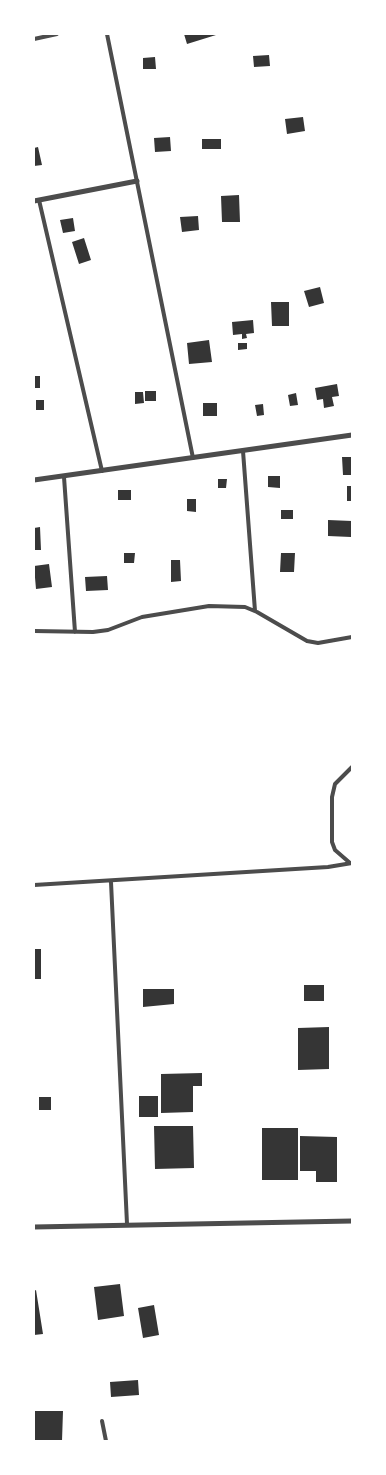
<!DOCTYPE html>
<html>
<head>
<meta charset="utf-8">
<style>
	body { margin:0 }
	#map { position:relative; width:386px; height:1475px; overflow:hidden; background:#fff; font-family:"Roboto Condensed",sans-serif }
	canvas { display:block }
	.frame { position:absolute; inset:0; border:35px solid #fff; pointer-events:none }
</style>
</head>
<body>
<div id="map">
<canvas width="386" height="1475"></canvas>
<div class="frame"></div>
</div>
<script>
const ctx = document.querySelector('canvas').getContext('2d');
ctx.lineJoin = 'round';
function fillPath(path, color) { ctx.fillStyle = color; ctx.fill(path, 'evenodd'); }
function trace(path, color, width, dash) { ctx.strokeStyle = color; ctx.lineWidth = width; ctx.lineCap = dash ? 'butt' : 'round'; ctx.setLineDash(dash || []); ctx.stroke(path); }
fillPath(new Path2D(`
	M184,34H216V35L187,44Z
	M269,55L270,66L254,67L253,56Z
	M155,57L156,69H143V58Z
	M303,117L305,131L287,134L285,119Z
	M170,137L171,151L155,152L154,138Z
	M202,139H221V149H202Z
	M38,147L42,165L34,166V148Z
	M239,195L240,222H222L221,196Z
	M198,216L199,230L182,232L180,217Z
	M73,218L75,231L63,233L60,220Z
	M84,238L91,260L79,264L72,242Z
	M320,287L324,303L309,307L304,291Z
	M271,302H289V326H272Z
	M253,320L254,333L246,334L247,338L242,339V334L233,335L232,322Z
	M209,340L212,362L189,364L187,343Z
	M238,343H247V349L238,350Z
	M34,376H40V388H34Z
	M337,384L339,396L332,397L334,406L324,408L323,399L317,400L315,388Z
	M145,391H156V401H145Z
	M135,392H143L144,403L135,404Z
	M296,393L298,405L290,406L288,395Z
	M36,400H44V410H36Z
	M203,403H217V416H203Z
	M263,404L264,415L257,416L255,405Z
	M342,457H352V475H343Z
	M268,476H280V488L268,487Z
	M218,479H227L226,488H218Z
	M347,486H352V501H347Z
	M118,490H131V500H118Z
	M187,499H196V512L187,511Z
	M281,510H293V519H281Z
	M328,520L352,521L351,537L328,536Z
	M40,527L41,550H34V528Z
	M124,553H135L134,563H124Z
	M281,553H295L294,572H280Z
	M171,560H180L181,581L171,582Z
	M49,564L52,587L36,589L34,566Z
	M107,576L108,590L86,591L85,577Z
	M34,949H41V979H34Z
	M304,985H324V1001H304Z
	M143,989H174V1004L143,1007Z
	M329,1027V1069L298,1070V1028Z
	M202,1073V1086H193V1112L161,1113V1074Z
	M139,1096H158V1117H139Z
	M39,1097H51V1110H39Z
	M154,1126H193L194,1168L155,1169Z
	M262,1128H298V1180H262Z
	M300,1136L337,1137V1182H316V1171H300Z
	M120,1284L124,1316L98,1320L94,1287Z
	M36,1290L43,1334L34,1335V1291Z
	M154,1305L159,1335L143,1338L138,1308Z
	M138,1380L139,1395L111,1397L110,1382Z
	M34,1411H63L62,1441H34Z`), '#353535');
trace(new Path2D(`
	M107,34L193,458
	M34,39L57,34
	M39,200L102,471
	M243,451L255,611
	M64,477L75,632
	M34,631L93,632L108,630L142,617L209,606L245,607L257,612L307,641L318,643L352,637
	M350,863L335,850L332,842V797L335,784L352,767
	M111,882L127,1224
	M34,885L328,867L352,863
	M102,1421L106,1441`), '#4c4c4c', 4);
trace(new Path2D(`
	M34,201L137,181
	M34,480L352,435
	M34,1227L352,1221`), '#4c4c4c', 5);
</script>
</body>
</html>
